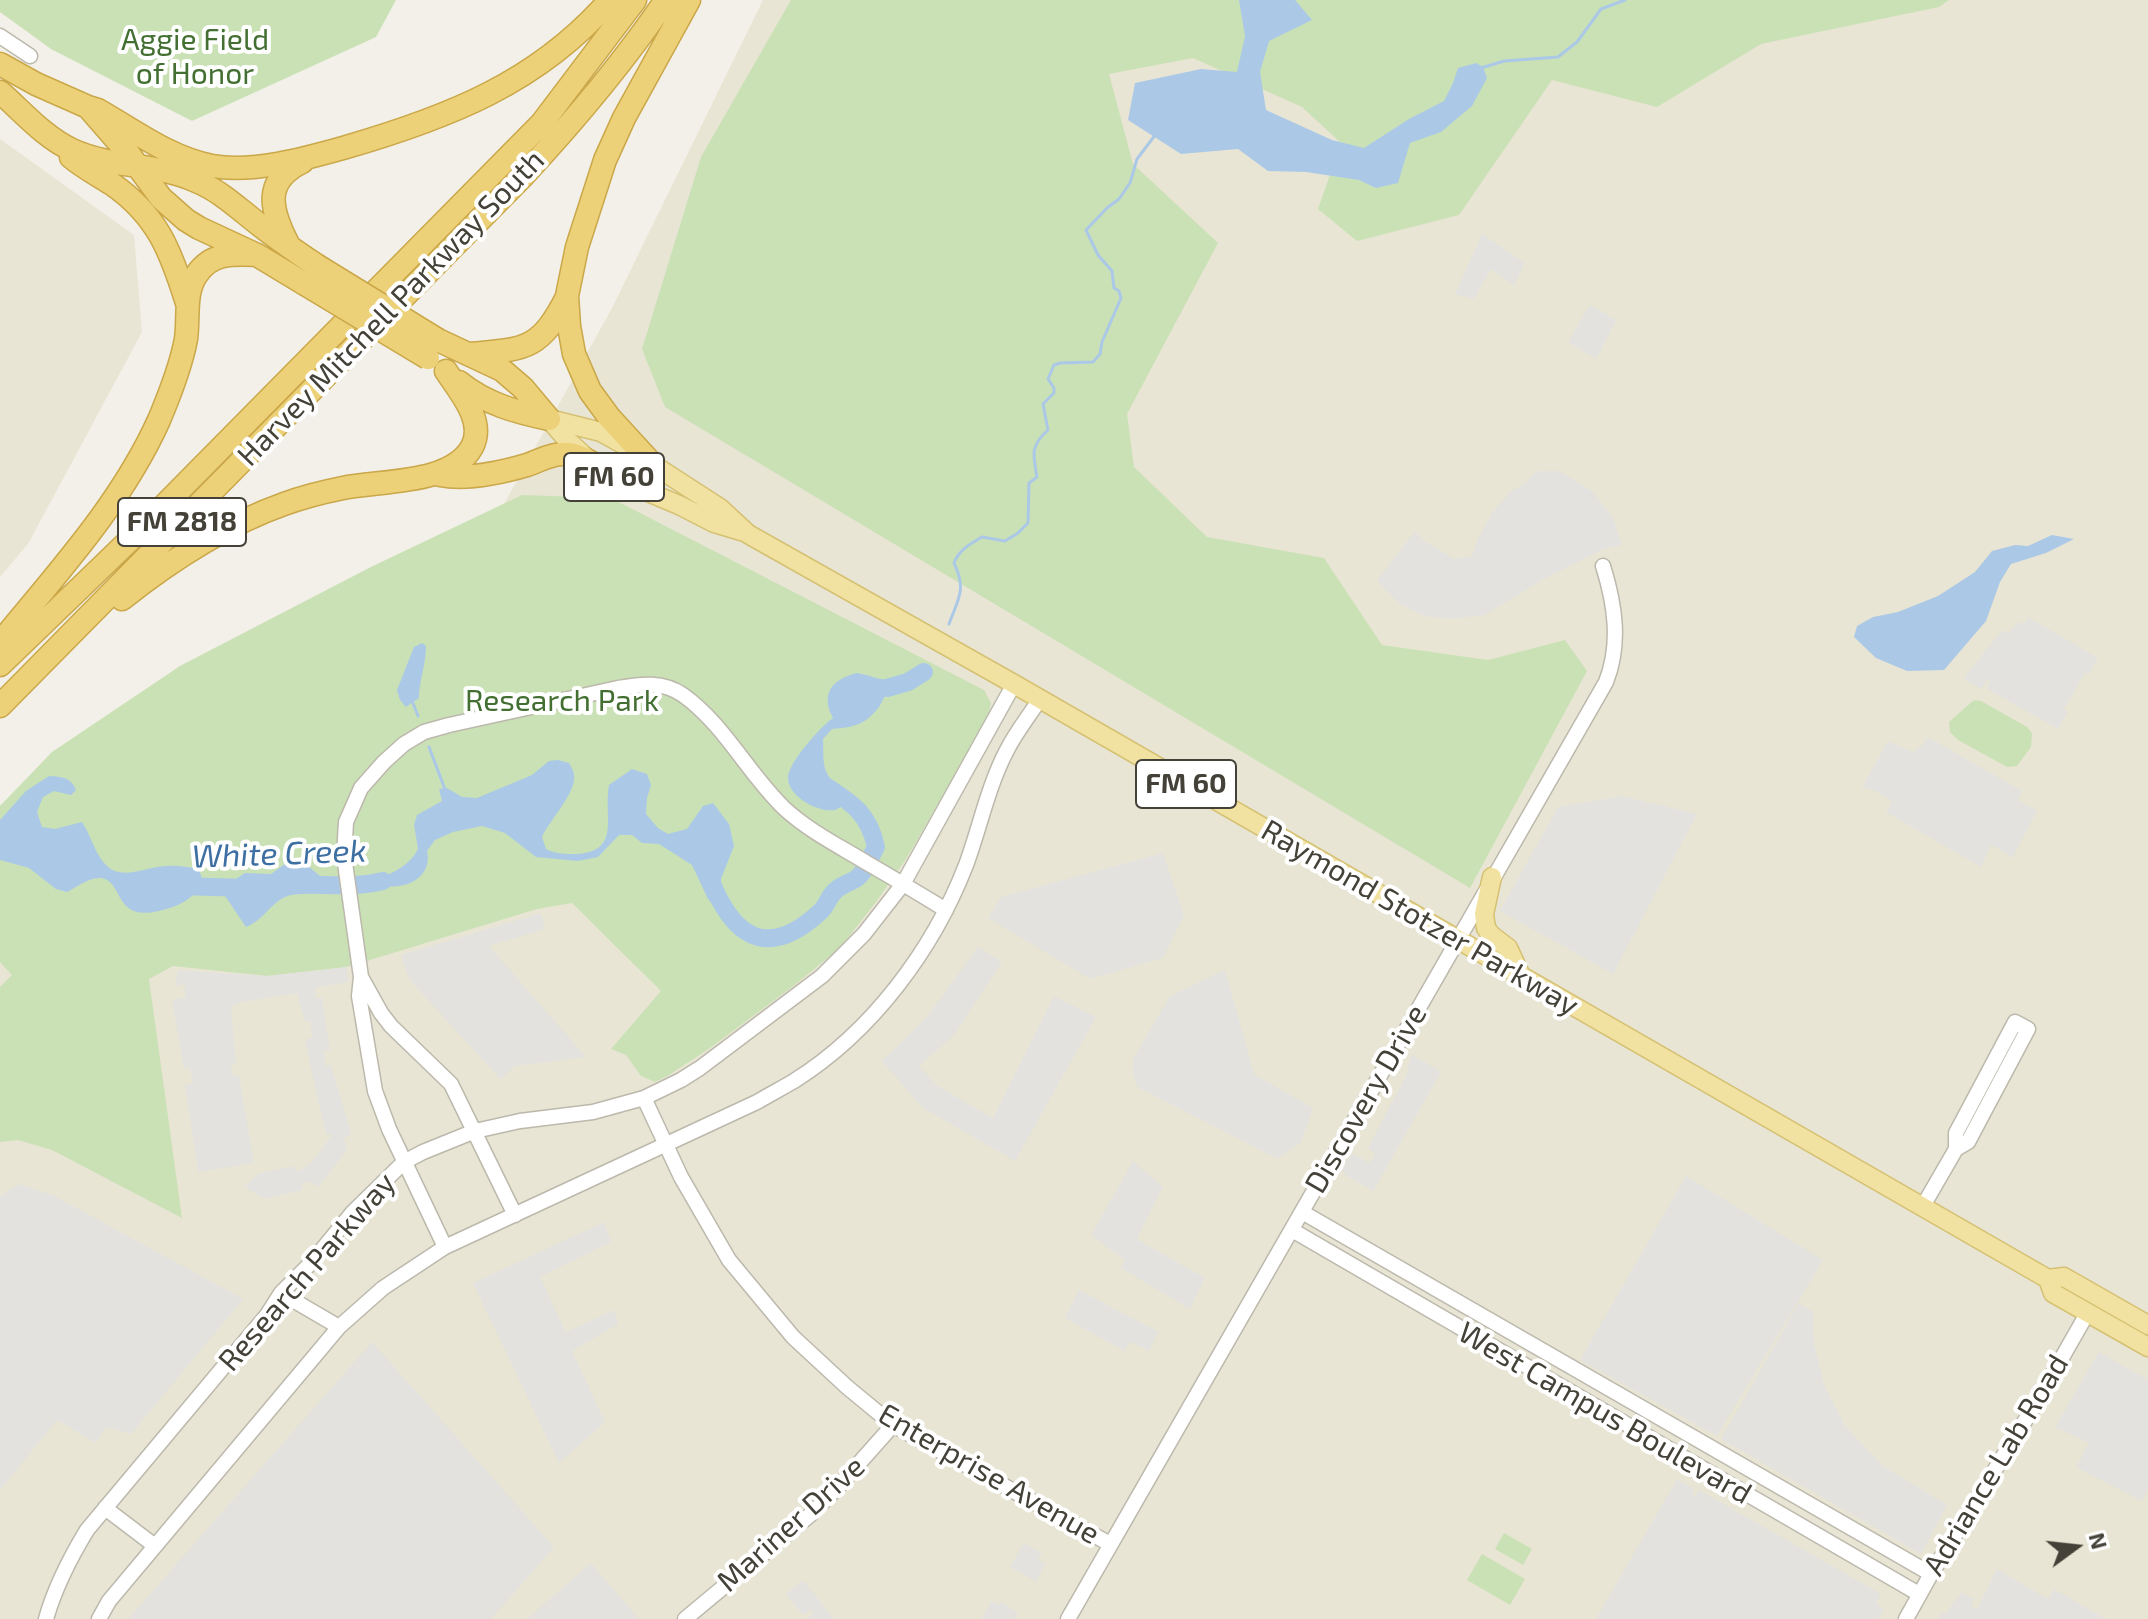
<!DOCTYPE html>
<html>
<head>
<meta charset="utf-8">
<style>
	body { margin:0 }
	#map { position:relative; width:2148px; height:1619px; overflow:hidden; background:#f2f0e8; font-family:"Exo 2",sans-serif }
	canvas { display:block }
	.north { position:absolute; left:2036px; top:1507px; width:80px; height:80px; -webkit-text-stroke:6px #fff; paint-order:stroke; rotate:75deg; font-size:22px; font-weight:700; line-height:32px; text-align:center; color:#444138 }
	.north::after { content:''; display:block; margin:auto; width:28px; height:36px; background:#444138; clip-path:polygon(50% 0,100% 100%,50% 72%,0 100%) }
</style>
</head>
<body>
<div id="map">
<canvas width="2148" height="1619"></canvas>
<div class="north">N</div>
</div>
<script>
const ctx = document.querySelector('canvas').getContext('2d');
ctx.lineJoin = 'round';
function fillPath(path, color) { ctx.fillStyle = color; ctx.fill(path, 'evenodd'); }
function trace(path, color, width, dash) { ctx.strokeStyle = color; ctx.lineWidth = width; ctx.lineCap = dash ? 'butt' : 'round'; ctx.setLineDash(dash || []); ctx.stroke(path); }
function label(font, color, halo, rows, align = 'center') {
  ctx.font = font + ' "Exo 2",sans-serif'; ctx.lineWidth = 8; ctx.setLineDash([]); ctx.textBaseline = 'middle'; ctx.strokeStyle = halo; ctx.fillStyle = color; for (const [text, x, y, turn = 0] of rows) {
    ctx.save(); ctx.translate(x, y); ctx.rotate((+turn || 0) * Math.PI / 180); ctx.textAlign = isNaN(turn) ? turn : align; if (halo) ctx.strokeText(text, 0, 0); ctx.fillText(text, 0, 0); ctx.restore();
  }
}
fillPath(new Path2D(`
	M763,0H2148V1619H0V806L180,666L371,567L504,504L612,308Z
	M0,139L134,235L142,332L28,544L0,577Z`), '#e9e5d4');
fillPath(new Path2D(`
	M0,0H396L376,37L192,121L51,49L0,12Z
	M791,0H1949L1939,7L1761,44L1657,107L1552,80L1459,215L1357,241L1318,209L1341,143L1302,107L1193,58L1109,74L1133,164L1218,243L1127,414L1134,467L1207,537L1324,558L1382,645L1488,660L1565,640L1587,671L1470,888L665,407L642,349L701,157Z
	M522,495L611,498L984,690L991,703L988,718L906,859L876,902L840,948L792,987L710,1048L669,1075L655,1082L641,1076L626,1055L611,1049L661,991L572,903L537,909L347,967L267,976L173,966L149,979L182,1218L52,1150L18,1140L0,1142V987L12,975L0,962V806L52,752L180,666L371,567Z
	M1974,700L1981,701L2027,727L2032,733L2031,747L2017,766L2007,767L1958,740L1950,732L1949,722Z
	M1504,1533L1532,1549L1523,1565L1495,1549Z
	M1482,1554L1525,1579L1510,1605L1467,1580Z`), '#cae1b6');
fillPath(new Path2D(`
	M1482,234L1525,263L1514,286L1491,269L1474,299L1455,294Z
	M1590,305L1617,320L1596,359L1568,342Z
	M1537,471H1560L1593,492L1613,518L1622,545L1606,548L1542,580L1485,615L1450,619L1424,616L1400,604L1377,581L1415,531L1424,541L1455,559L1472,556L1477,540L1493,512L1509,493L1525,483Z
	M2028,617L2098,658L2089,674L2085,673L2064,709L2068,712L2058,729L1987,689L1990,681L1988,680L1980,689L1964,678L2002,630L2008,634L2018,622L2024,624Z
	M1928,737L2022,791L2018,800L2037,811L2012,858L1991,844L1981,867L1886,812L1892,802L1876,791L1862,787L1888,741L1913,752L1923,744Z
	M1622,796L1697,814L1613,974L1500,911L1558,807Z
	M1163,853L1184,915L1163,958L1090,979L988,918L1001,897Z
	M541,913L545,929L489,946L586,1057L515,1066L501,1080L409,979L401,955Z
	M978,947L1002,962L954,1035L919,1066L936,1085L993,1118L1054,996L1096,1017L1015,1161L923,1108L882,1061L927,1017Z
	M347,967L348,982L315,988L316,998H322L330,1050L323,1051L326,1066L331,1065L351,1133L344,1139L347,1150L318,1187L314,1183L303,1182L302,1190L264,1199L245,1187L259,1173L294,1166L298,1172L311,1163L333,1134L326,1135L305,1041L312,1037L310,1020L305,1022L297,993L242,1002L231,1007L236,1063L231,1064L233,1075L239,1076L254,1163L198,1172L185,1085L193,1084L190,1068L184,1069L172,1000L186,997L184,984L175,986L178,970L267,976Z
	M1225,970L1254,1074L1313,1108L1301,1142L1278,1159L1137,1087L1133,1073V1059L1170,996Z
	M1411,1054L1441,1072L1373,1191L1347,1176L1341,1169L1352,1154L1370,1163L1375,1154L1368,1148L1407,1074Z
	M1133,1161L1163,1187L1137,1239L1205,1278L1190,1309L1121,1268L1125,1260L1091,1235Z
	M1686,1176L1823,1260L1717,1436L1580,1360Z
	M18,1184L53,1195L243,1299L131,1434L106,1427L96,1443L57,1420L0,1490V1197Z
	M604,1222L611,1242L540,1277L566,1332L614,1310L618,1324L572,1351L605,1422L559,1463L473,1283Z
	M1079,1290L1159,1332L1149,1351L1130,1342L1124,1351L1065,1318Z
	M1799,1303L1813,1312L1814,1344L1824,1385L1845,1426L1883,1466L1947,1505L1921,1554L1721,1439Z
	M372,1342L554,1547L491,1619H128Z
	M2099,1352L2148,1380V1489L2142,1501L2076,1467L2089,1443L2055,1427Z
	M1677,1479L1694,1489L1692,1493L1695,1496L1699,1490L1881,1594L1876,1603L1884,1609L1878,1619H1596Z
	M1024,1543L1042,1553L1038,1560L1045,1564L1036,1582L1010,1567Z
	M591,1563L639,1619H527Z
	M1997,1569L2048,1599L2054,1589L2106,1619H1938L1941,1612L1945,1614L1962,1592L1975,1599L1971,1606L1977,1609Z
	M803,1580L834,1619H807L813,1613L811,1610L803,1615L786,1594Z
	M992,1601L999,1605L1001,1602L1018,1613L1015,1619H981Z`), '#e4e2df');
fillPath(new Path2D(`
	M1239,0H1295L1312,20L1269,41L1260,72L1266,110L1332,140L1364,148L1409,119L1444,101L1453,83L1458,68L1476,63L1483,67L1487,78L1472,106L1441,132L1410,143L1398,183L1376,188L1359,180L1306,172L1268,171L1238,149L1181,154L1128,120L1135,83L1201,69L1237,72L1245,36Z
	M2052,535L2074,539L2046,553L2011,564L2000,582L1986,621L1944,670L1907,671L1876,658L1854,637L1857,626L1873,617L1898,612L1938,596L1975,572L1992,551L2015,545L2028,546Z
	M422,643L426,646C426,665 419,681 419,698L406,707L400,700L397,690L414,647Z
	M857,673C875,676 884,684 904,677L908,682C902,689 892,687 886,695C883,698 882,703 879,707C865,725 855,727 832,729L823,739C824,753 821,770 832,780C838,786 843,788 848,795L846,804C843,805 838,809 835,810C818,813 787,796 788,777C789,762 821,726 833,718C820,694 832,679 857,673Z
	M558,760L569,763C571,767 574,771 574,775C577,792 549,821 542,837L546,849C556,854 565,854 577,854C622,851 603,817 609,785L632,769L647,774L651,785L647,798L646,814L658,828L668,834L687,829L703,806L713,803L729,824L734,846L721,879L722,908H716L708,899L692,865L659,844L642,843L632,835H619L598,857L578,861L536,857L505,833L482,826L453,832L435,840L427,851C431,867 421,881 404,885C397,887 390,886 383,887C376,888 370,891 363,892L362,883C383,878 408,869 418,849L414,825L417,815L442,801L439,789L447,788L462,797L477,798L532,775L549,761Z
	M49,776C62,777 71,777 76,790L71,795L54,791L43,797L37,812L42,827L55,829L82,822C91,835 95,855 107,866C122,881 149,866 167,866C178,865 188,867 198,869C205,880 202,887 193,895C183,904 172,908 159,911C113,922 124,881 101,878C89,877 77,887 67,892L56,889L29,868L0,860V820L26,791Z
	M302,861L320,876L321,889C309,897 295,891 283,898C269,906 262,921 246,927L225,896L227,885L245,873L271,874L285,864Z`), '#abc9e7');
trace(new Path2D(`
	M1481,68L1504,61L1558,57L1577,42L1601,9L1625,0
	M949,624C958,599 967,590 954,563C959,550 970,544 982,537L1005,541L1018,533L1028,523L1029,483L1037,477C1033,454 1030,446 1048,430L1043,404L1054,393V388L1048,379L1054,365L1060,363L1093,362L1100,354L1102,342L1121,298L1119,291L1114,288L1112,271L1098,255L1086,230L1107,208L1119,199L1130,183L1137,159L1156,134
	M413,703L418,716
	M429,747L446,792`), '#abc9e7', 3);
trace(new Path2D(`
	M887,688L908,682L924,672
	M297,885C326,884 355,888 383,881
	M178,886L248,888
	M713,886C738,944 773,956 821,911C827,905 829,896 835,891C841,885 850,883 857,878C865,872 871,856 876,847C869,815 854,804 827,787`), '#abc9e7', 18);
const minor = new Path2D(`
	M0,36L30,56
	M361,977L381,1013L391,1026L451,1084L515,1215
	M644,1098L681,1177L729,1260L793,1337L847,1387L893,1425L1110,1544
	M1923,1206L1956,1149L1968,1142L2028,1029L2015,1022L1956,1133V1149
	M1302,1212L1931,1574
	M1292,1230L1919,1594
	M445,1247L389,1129L375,1091L359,996L361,977L344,856L346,822L361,788L384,762L404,744L424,732L449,725L618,688C641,684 663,681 683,695C724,724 749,775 785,809C809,831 839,846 867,863C893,878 920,894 946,910
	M281,1293L339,1327
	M105,1508L155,1546
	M46,1619C55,1587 70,1558 87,1530L267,1315L281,1293L312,1262L353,1212L404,1162L423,1152L475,1131L520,1121L593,1112L644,1098L681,1080L700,1068L822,976L864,934L903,884L1014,684
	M99,1619L109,1601L339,1327L383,1288L445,1247L757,1102C769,1095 782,1088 794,1081C872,1032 933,950 966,865C980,827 988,786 1007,750C1016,732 1029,716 1040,699
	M685,1619L810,1515L838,1487L893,1425
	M1068,1619L1606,682C1621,644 1615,604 1603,566
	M1906,1619L1931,1574L2039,1398L2088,1312`);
const major = new Path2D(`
	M549,419L601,432L630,448L652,464L720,508L748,534L1014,684L2048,1279L2064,1277L2148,1325
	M549,419L569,442L592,463L617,479L679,505L714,523L744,532
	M1492,877L1484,914L1486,928L1491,935L1508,948L1521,976
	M2048,1279L2053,1293L2148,1347`);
const highway = new Path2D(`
	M0,64L36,84L88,107L128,153L161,198L186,220L199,228L257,255L305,284
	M0,92C23,112 44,137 72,150C111,168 157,163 196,181C221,191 240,210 261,226C279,240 298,253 316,265
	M88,107L98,110C135,131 170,158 212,166C253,173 304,159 343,148C447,118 538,83 610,0
	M71,157C84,168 98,175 112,184C158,216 171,252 187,303
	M288,244C271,211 262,181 302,162
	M438,340L502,370L523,388L549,419
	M470,354C526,349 540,350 567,297
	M459,382C486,404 516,412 549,419
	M652,464L609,417L590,391L574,354L569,326L567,296L577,247L605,160L624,118L689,0
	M440,475C467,480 500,473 527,465C539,461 550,454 563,454C574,453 583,458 592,463
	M122,599C171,560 225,525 284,504C303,497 323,492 343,488C380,480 451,485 472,447C486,421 459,391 446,371
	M0,643C58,572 121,504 159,420C170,394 181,366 186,339C189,318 184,292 197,274C212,252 234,254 257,255
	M0,665L139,531L542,123L635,0
	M0,706L523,176C575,120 623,63 666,0`);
trace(minor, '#bcb8ac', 17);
trace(major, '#d5c173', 21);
trace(highway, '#caa749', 25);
trace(minor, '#fff', 14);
trace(major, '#f2e2a1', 18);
trace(highway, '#edd178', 22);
const highwayBridge = new Path2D(`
	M316,265L438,340
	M305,284L428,358`);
trace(highwayBridge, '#caa749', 25, []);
trace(highwayBridge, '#edd178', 22);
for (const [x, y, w] of [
	[614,477,100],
	[182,522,128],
	[1186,784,100]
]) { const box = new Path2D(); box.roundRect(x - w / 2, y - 24, w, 48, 6); ctx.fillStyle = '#fff'; ctx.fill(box); trace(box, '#444138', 2); }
label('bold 28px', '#444138', null, [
	["FM 60",614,477],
	["FM 2818",182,522],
	["FM 60",1186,784]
]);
label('30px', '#436f32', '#fff', [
	["Aggie Field",195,40],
	["of Honor",195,74],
	["Research Park",562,701]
]);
label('30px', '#444138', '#fff', [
	["Harvey Mitchell Parkway South",391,308,-46],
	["Raymond Stotzer Parkway",1420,918,30],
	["Discovery Drive",1366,1099,-60],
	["Research Parkway",307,1272,-49],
	["West Campus Boulevard",1605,1413,30],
	["Adriance Lab Road",1996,1465,-59],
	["Enterprise Avenue",989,1474,30],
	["Mariner Drive",791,1524,-42]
]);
label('italic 32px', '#3d6fa3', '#fff', [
	["White Creek",279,854,-2]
]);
</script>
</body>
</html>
